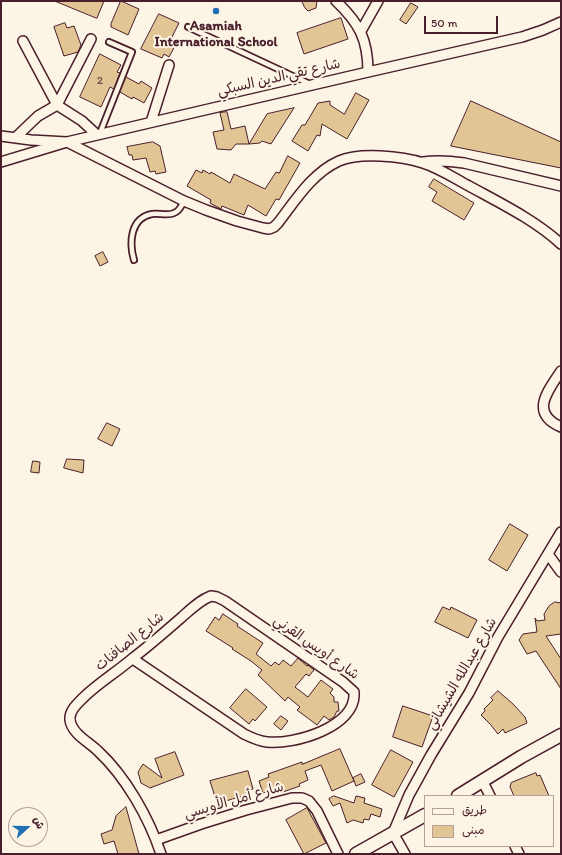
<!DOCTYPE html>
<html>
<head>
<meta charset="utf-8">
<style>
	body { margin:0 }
	#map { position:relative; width:562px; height:855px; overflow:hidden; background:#fcf5e5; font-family:Itim,"Playpen Sans Arabic",sans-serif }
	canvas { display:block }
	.frame { position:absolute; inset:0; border:2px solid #4a1f2b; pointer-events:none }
	.legend { position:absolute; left:424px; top:795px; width:130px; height:52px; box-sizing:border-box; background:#fcf5e5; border:1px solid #b59f9b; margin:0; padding:5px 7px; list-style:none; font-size:12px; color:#4a1f2b }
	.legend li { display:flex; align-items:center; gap:8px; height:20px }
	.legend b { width:20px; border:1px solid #b59f9b }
	.north { position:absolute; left:8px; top:807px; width:40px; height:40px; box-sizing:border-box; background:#fcf5e5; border:1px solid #b59f9b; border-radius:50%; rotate:69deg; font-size:11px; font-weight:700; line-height:16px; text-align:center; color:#4a1f2b }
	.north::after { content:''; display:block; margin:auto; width:14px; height:18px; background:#1f6fb2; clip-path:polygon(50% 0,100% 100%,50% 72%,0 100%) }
	.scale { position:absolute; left:424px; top:16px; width:74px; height:18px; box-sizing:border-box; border:2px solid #4a1f2b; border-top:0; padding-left:5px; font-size:12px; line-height:14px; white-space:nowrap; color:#4a1f2b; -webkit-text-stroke:3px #fcf5e5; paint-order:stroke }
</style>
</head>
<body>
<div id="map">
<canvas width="562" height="855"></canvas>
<div class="frame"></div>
<ul class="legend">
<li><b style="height:5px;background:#fcf5e5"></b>طريق</li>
<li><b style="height:11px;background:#e1c595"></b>مبنى</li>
</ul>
<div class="north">ش</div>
<div class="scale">50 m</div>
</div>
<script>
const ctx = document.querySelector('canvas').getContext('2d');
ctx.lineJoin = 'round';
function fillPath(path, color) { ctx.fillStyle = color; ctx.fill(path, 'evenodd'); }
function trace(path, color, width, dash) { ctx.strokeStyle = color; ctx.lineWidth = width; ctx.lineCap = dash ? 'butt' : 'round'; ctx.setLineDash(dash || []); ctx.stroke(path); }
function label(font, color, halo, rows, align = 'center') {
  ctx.font = font + ' Itim,"Playpen Sans Arabic",sans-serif'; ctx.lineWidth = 4; ctx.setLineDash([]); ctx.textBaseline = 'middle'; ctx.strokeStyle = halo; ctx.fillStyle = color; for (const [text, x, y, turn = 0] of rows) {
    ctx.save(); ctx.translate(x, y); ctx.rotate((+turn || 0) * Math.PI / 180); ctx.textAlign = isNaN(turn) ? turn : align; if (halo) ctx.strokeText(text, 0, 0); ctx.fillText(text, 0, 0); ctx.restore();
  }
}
const building = new Path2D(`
	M55,1H104L97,18Z
	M121,1L139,9L128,35L111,27V24Z
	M302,1H317L316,8L308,11L305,8Z
	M411,3L418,7L406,24L400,20Z
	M159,14L179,23L170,41L176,44L169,57L164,54L162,58L141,49Z
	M341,18L348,39L304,54L297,33Z
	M65,23L67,28L74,26L81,45L78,52L64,56L54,27Z
	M100,54L121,65L117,72L120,73L114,89L110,87L101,107L80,97Z
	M126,77L139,84L141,81L152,88L144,103L133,97L132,99L120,92Z
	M356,93L369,100L347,139L322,124L320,136L317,135L308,151L292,141L302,125H305L318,103L330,101V105L344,114Z
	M471,101L561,142V168L451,146Z
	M294,108L271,144L262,141L260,143L249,144L267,114Z
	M227,112L231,129L245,126L249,144H236L231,150L217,149L213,132L224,130L220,113Z
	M153,142L160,146L166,172L156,174L155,171L150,172L146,158L133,160L132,155H129L127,147Z
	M288,156L300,163L279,200L276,199L266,216L248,205L244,215L222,206L221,209L210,203L211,200L187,186L196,170L202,173L203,170L210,174L211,172L230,183L234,174L265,189L276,172L279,173Z
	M434,179L474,203L464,220L432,201L437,192L429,187Z
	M103,252L108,262L100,266L95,256Z
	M107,423L120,429L112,446L98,439Z
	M67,459L84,460L83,473L64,468Z
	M33,461L40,462L39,473L31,472Z
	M510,524L528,535L507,571L489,560Z
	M555,602L561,603V634L546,636L561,659V689L536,651L527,654L519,640L523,634L537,632L535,618L537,621L545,620L544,614L549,606Z
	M443,607L450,610L451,607L477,620L468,638L435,622Z
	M223,614L238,624L237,626L263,643L256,654L271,666L275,662L279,665L283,660L291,666L298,658L307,666L308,665L314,670L309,676L306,674L295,687L308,697L321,680L333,689L330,693L334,697V702H338L339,711H337L334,717L329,720L324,716L317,725L297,710L300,707L288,697L285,701L258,675L262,670L251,661L232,649L233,648L206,631L215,617L219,620Z
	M246,689L267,707L255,721L253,719L249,724L230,708Z
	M498,691L513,704L525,717L527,723L505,733L503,729L498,734L490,724L481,715L485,711L484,709L493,700L491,698Z
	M403,706L433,716L422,747L393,737Z
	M281,716L288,721L281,730L274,724Z
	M340,749L354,781L332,791L321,765L305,771L308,780L299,784L300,786L283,792L282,788L274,791L273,789L263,793L259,781L269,777L268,774L302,762V764Z
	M391,750L413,762L394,797L372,785Z
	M175,752L184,775L150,788L141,783L138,772L143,764L162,778L155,759Z
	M248,771L253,789L246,791L247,795L222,802L220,798L216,800L210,781Z
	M536,773L537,776L540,775L549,796H514L510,787L511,783Z
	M361,774L365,782L356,786L353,778Z
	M334,796L354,803L356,796L365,798L364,803L382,809L380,817L371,814L369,820L364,819L363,823L353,820L347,823L340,803L333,806L329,799Z
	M126,807L139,854H118L114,841L104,844L101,834L112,830L116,816Z
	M307,808L326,843L304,854L286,820Z`);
fillPath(building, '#e1c595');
trace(building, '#4a1f2b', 1);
const lane = new Path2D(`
	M188,27L310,84
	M100,133L132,52L109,42
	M134,260C129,243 130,218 152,214C159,213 168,216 174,213C180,211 181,206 184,201`);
const street = new Path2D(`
	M336,1C359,23 368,39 368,72
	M361,31L378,1
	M23,41L57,105L82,121L96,134
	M151,122L169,65
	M1,136L31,140L67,142L368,72L522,37L543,30L561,22
	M15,138L38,116L57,105L91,39
	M1,162L67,142L184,201L206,210L237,221L263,228L269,229L274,227L278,223C295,201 312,173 339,161C359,152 402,156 423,163C439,168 454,178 469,186C500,203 535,220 561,244
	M423,162C437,160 450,161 464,163L561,186
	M561,371C548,391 529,413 561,427
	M548,554L561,572
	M133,659L244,734C252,738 258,741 267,742C294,745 357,727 354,692L343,682L225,601L217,597L211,596C200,600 191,609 182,617C166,631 150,645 133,658C117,672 98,683 83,698C77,704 69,711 70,720C72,734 89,742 98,751C126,777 149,818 161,854
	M483,782L490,796
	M156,840L201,824L246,810L292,798H302L309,801L317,811L338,854
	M515,846L519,854
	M405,854L393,833L409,795L431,755L469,693L498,637L561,532`);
const secondary = new Path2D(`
	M458,796L521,757L561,735
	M356,854L425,815`);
trace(lane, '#4a1f2b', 8);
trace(street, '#4a1f2b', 12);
trace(secondary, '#4a1f2b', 15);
trace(lane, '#fcf5e5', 4.5);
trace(street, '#fcf5e5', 9);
trace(secondary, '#fcf5e5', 12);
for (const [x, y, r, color] of [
	[216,11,4,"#1f6fb2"]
]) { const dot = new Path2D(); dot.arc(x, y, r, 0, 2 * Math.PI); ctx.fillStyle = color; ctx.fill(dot); trace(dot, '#fcf5e5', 1.5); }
label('12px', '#704846', null, [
	["2",100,81]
]);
label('bold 14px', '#4a1f2b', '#fcf5e5', [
	["Asamiah",216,26],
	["International School",216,42]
]);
label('14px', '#4a1f2b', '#fcf5e5', [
	["شارع تقي الدين السبكي",279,78,-13],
	["شارع الصافنات",130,642,-39],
	["شارع أويس القرني",316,648,35],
	["شارع عبدالله الشيشاني",462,674,-60],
	["شارع أمل الأويسي",234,801,-16]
]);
</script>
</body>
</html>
